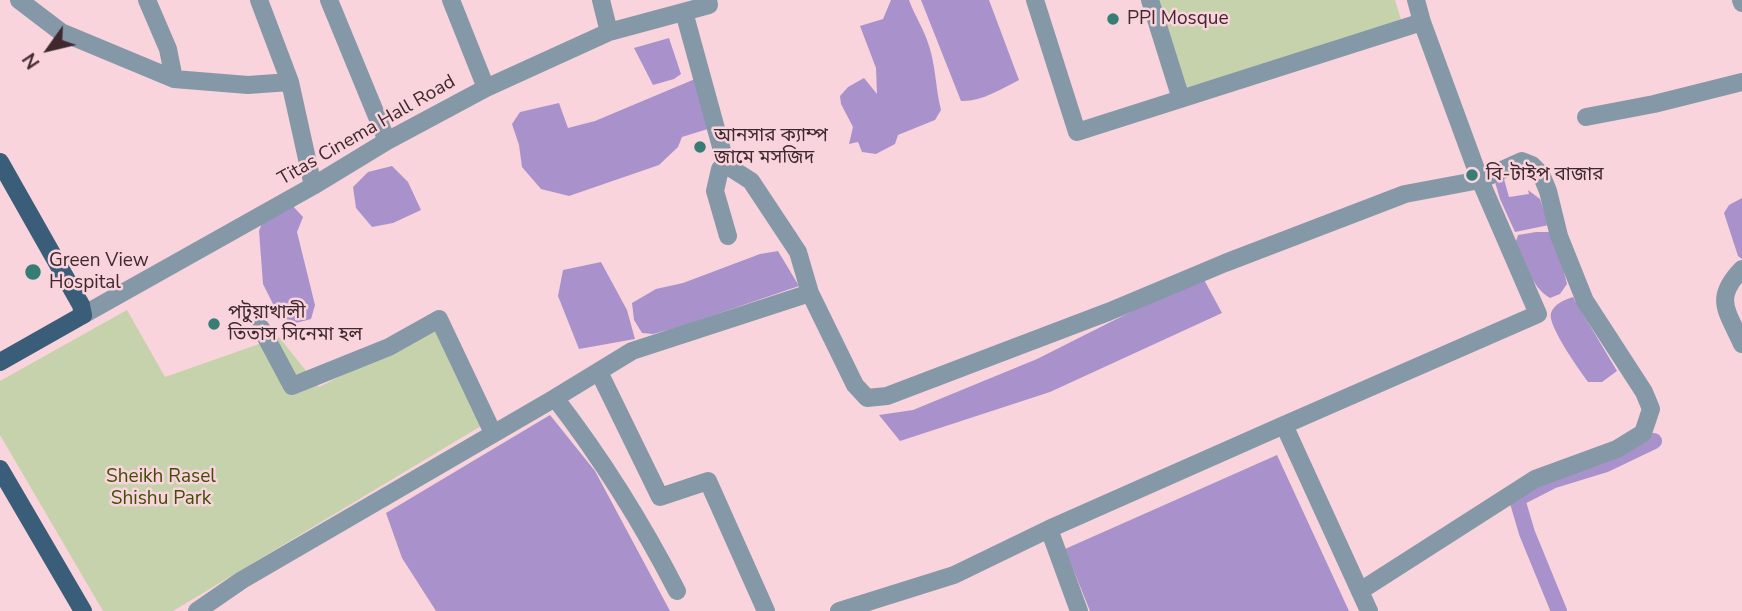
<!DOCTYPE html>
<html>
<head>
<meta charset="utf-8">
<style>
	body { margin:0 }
	#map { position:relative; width:1742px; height:611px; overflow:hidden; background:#f9d4dc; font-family:"Nunito Sans",sans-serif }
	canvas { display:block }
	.north { position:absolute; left:14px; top:14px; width:70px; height:70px; -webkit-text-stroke:5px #f9d4dc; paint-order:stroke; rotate:236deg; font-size:19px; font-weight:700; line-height:28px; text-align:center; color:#3f282e }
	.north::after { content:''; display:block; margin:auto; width:24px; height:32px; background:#3f282e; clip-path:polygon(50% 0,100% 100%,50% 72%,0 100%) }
</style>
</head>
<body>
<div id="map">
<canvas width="1742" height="611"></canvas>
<div class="north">N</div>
</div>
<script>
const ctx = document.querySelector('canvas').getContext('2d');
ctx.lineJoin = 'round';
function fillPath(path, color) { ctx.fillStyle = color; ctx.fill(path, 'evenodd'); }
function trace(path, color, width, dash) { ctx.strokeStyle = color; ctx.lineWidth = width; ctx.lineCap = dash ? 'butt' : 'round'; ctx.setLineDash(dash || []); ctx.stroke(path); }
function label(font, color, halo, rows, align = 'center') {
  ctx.font = font + ' "Nunito Sans","Noto Sans Bengali",sans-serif'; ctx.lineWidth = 5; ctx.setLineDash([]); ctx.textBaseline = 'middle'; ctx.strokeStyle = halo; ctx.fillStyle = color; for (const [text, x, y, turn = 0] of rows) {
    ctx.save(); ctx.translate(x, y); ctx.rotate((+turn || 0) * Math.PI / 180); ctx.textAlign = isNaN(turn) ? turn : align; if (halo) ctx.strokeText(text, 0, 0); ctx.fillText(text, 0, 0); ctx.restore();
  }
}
fillPath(new Path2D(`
	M1158,0H1395L1402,23L1185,88Z
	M127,310L165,377L279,337L319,387L435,329L481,426L173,611H103L0,435V381Z`), '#c5d2ab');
fillPath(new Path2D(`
	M891,0H909C914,14 922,26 927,40C936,63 935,86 941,110L935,120L898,135L895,144L876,154L862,152L858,142L849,144L853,127L841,104L840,96L848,87L864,78L877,94L876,68L860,26L883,19Z
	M921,0H989L1019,80C1001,89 981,102 961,101Z
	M669,38L681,74L674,79L653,85L634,48Z
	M695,79L711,128L682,137L678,147L659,165L569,196L541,189L522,167L519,145L512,124L520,112L559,103L568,128L595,121Z
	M392,166L408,182L421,210L393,223L372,227L356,208L353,187L368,172Z
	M1504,179L1509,197L1529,194L1528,190L1540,199L1549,225L1515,232L1500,199L1495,182Z
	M1742,198V259L1738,256L1724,213L1729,205Z
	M291,204L303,217L297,232L315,305L311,319L288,325L281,306H274L263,284L259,231L262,223Z
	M1536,232H1554L1567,284L1560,294L1550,298C1531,287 1524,260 1516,241L1518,235Z
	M778,251L799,286L679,327L653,334L642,333L634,320L632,303L656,289L683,283L760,254Z
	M601,262L627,310L635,339L579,349L558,296L563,270Z
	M1202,276L1222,313L1050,392L900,441L879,415L913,410L1037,359Z
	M1573,297L1617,371L1602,382H1588C1580,371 1547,325 1551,313C1554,304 1564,300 1573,297Z
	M550,415L595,471L670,611H436L402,558L386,513Z
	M1277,455L1349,611H1090L1065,549Z`), '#a992cc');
trace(new Path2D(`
	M1559,611L1527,533L1517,499L1554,480L1606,464L1654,441`), '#a992cc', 16);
trace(new Path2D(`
	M19,0L61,32L174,79L248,85L290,82
	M147,0L168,49L174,79
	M259,0L290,82L313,186
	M329,0L387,141
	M451,0L486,88
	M601,0L609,32
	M1035,0L1077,132L1422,22L1480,180L1538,314L1284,425L1369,611
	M1150,0L1181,99
	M1416,0L1422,22
	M1741,0L1742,3
	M684,12L726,165L751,181L798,252L810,293L855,385L867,398L887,396L1108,312L1225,263L1405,194L1480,180L1522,161L1532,165L1541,174L1548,191L1559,236L1585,301L1644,392L1651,409L1643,433L1617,449L1535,479L1360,591
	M1586,117L1654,104L1742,82
	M726,165L720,169L715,191L728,236
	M1742,269C1713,299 1727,310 1742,344
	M83,315L313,186L387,141L486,88L609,32L709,5L708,0
	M261,328L292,386L389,347L439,319L493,433
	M599,372L660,497L708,481L766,611
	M555,398L632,351L810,293
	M197,611L242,580L555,398C602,459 642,523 677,591
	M839,611L954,575L1049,529
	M1079,611L1049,529L1284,425`), '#8598a8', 18);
trace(new Path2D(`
	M0,162L81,305L83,315L0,362
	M0,469L83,611`), '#3a5d79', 18);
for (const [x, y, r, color] of [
	[1113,19,7,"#377d73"],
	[700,147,7,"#377d73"],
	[1472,175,7,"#377d73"],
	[33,272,9,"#377d73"],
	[214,324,7,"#377d73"]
]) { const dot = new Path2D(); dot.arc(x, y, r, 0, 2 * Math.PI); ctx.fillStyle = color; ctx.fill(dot); trace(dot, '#f9d4dc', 2.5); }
label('19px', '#3f282e', '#f9d4dc', [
	["PPI Mosque",1127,19],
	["আনসার ক্যাম্প",714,136],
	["জামে মসজিদ",714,158],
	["বি-টাইপ বাজার",1486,175],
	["Green View",49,261],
	["Hospital",49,283],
	["পটুয়াখালী",228,313],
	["তিতাস সিনেমা হল",228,335]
], 'left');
label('19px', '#3f282e', '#f9d4dc', [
	["Titas Cinema Hall Road",367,131,-30]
]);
label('19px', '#3e4e04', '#f9d4dc', [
	["Sheikh Rasel",161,477],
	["Shishu Park",161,499]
]);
</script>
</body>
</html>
